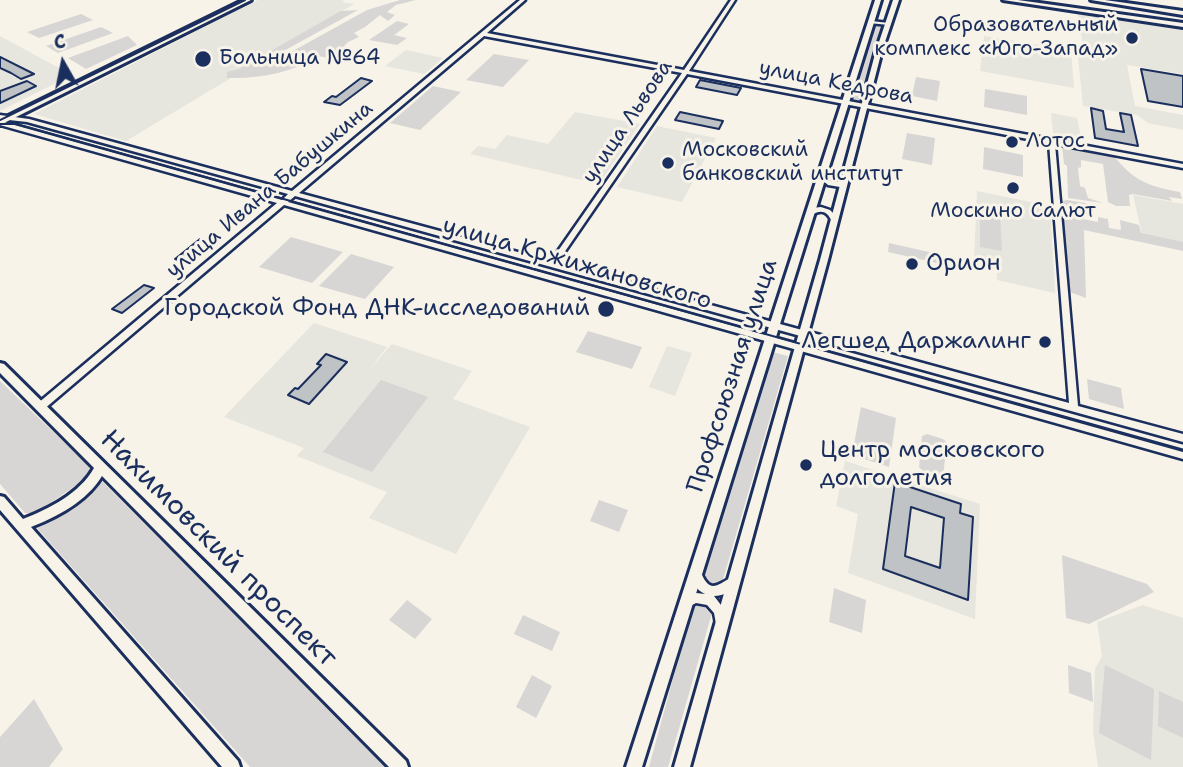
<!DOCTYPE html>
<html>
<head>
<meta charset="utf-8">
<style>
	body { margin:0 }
	#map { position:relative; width:1183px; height:767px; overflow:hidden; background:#f7f3e8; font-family:"Shantell Sans",sans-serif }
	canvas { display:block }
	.north { position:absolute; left:28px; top:28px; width:70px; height:70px; -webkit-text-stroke:5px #f7f3e8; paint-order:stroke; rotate:351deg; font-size:19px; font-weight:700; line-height:28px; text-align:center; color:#1b2f5e }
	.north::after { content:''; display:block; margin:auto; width:24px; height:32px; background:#1b2f5e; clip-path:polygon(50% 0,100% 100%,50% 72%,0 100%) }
</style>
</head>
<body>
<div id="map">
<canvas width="1183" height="767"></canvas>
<div class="north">С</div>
</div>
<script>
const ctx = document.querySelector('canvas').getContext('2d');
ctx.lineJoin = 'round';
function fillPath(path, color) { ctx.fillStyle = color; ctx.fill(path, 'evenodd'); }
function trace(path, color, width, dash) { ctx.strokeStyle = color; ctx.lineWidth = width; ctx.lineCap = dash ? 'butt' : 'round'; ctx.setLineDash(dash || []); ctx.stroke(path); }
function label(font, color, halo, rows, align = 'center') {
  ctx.font = font + ' "Shantell Sans",sans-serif'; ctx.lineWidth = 6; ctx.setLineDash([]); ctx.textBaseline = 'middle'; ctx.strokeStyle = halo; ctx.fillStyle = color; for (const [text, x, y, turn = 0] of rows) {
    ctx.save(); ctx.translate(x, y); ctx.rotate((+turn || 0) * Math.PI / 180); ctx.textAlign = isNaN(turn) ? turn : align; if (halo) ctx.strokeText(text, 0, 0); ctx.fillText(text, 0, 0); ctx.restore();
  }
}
fillPath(new Path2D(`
	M258,0H344L342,2L354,4L126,141L34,114Z
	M1078,14L1183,29V74L1127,65L1135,106L1183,115V130L1148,123L1137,115L1083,106L1078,57L1085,58Z
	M0,36L72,75L0,111Z
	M984,36L1071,50L1074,88L980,71Z
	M406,50L443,58L424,74L385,66Z
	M575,112L640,124L599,184L470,154L478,146L495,149L507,135L548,144Z
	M1051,113L1077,118L1081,138L1053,133Z
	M657,126L716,138L682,202L617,187Z
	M977,191L1050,206L1055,293L997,280V266L974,261Z
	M1133,195L1183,204V243L1142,234Z
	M314,323L387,347L369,370L392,344L472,371L453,399L530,427L456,554L369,518L387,492L297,456L304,448L224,417Z
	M667,346L692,353L675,396L649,387Z
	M845,461L980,504L975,619L848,573L858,514L836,506Z
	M1143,605L1183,618V767H1098L1093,731L1095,669L1102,656L1097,622Z`), '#e6e5de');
fillPath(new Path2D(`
	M400,0H416L396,5L387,12L395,15L388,21L380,15L365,27L354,33L359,37L348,42L332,59L319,56C291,73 259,79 227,78V72L239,69L341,11L358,10L280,53L282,57L367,10Z
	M81,14L93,20L39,38L27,32Z
	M397,21L409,24L394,35L407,38L397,45L369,40Z
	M875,24L885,25L862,101H852Z
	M101,27L113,33L58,53L46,46Z
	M128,36L137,45L86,69L68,58Z
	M494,54L529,60L503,87L466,80Z
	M916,77L940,81L937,101L912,96Z
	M433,86L461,92L420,130L390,123Z
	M985,89L1027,96V115L984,107Z
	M907,133L935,138L932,165L902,159Z
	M1065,145L1113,155C1134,181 1147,186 1180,192L1182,199L1169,197L1172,201L1133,194L1129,195L1130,206H1116L1108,202L1103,164L1081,160V167L1078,168L1080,186L1085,188L1088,198L1103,203L1068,198L1067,166L1064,164L1062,146Z
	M984,147L1023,155V177L983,169Z
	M1068,200L1096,205L1097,209L1072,205L1073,217L1098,222V217L1108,219L1109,228L1121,230L1120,220L1139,225L1141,233L1183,242V251L1084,230L1086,298L1070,292L1061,201Z
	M980,210L1000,214L1002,251L980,247Z
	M291,237L343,252L312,283L259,267Z
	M889,243L938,254L937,263L888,252Z
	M351,254L394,267L365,299L319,286Z
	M588,331L642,347L632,369L576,352Z
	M772,352L788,356L722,583L720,586H709L702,575Z
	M1087,379L1121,388L1124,409L1089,399Z
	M381,380L428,397L372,472L323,452Z
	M0,381L90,467L88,477L36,513H25L0,484Z
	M861,407L896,418L889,467L852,455Z
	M927,434L943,439L947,443L943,476L923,471L919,467L922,436Z
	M102,481L386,767H250L37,528Z
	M599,500L628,510L619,532L590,521Z
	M1062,555L1147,584L1154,592L1089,624L1066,618Z
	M834,588L866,600L862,633L829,622Z
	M407,600L432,619L415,639L389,620Z
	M703,603L712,613L668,767H649L693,605Z
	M523,615L560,632L552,651L514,634Z
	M1068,665L1091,673L1093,702L1069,693Z
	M1105,665L1154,689L1151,760L1099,733Z
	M532,675L552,686L536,718L516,707Z
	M1159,691L1183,702V738L1158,726Z
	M34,699L63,749L49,767H0V737Z`), '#d7d6d4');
const building = new Path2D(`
	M0,57L34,74L21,79L11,73L0,68Z
	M1141,69L1183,76V107L1148,101Z
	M361,78L372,81L340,105L324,102L332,96L336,97Z
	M700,80L741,88L737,95L696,87Z
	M27,81L36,86L0,103V91Z
	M1091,108L1103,111L1106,129L1124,132L1120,113L1131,115L1138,146L1095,138Z
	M680,112L723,121L719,129L675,120Z
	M200,239L210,242L185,262L175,259Z
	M144,285L154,288L122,313L112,309Z
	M326,354L347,362L309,404L288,395L295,388L298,389L321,365L317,364Z
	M895,482L961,504L960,513L973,517L968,600L883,569ZM911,507L944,518L940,568L905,556Z`);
fillPath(building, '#c0c3c5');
trace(building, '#1b2f5e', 2);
const minor = new Path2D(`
	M520,0H525L487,33L684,70L731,0H735L689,71L1183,164V168L1055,144L1078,406L1183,434V442L295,196L288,202L1183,451V459L284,205L43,410H37L35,407L37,404L277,203L0,125V121L282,200L288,194L27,122L0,119V115L29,119L292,191ZM484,36L682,73L551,261L299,193ZM687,74L1049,143L1069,403L557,263Z
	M871,21L889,23L891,24L889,25L869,23V21Z
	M821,174C834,180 829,186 845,179L848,181L840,187L828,185L818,176Z
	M821,207L830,210L836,216V222H832C826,208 819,211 809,216L806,214L812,208Z
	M696,569L700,570C709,594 716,586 732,577L736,578L737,582C733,591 724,596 714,596C721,605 729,613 724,624L720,626L716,624L714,613L707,605L696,603L686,608L682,606L680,602L682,598L696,593L705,594C696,590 693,583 691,574L692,570Z`);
const major = new Path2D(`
	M244,0H251L0,125V120Z
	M875,0H881L642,767H626Z
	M893,0H899L881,54L828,260L690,767H674L820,260L875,54Z
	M1003,0H1018L1183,23V27Z
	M1091,0H1105L1183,11V15Z
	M0,363L4,364L406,761L408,767H389L102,476C87,501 57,517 31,527L238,761L240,767H222L0,510V496L4,497L23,519C49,509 80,493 94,468L0,373Z`);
trace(minor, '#1b2f5e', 5);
trace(major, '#1b2f5e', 6);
fillPath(minor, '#f7f3e8');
fillPath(major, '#f7f3e8');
trace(new Path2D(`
	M0,120L245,0
	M0,124H16L1183,451`), '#1b2f5e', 2);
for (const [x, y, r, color] of [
	[1132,38,7,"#1b2f5e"],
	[203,59,9,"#1b2f5e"],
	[1012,142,7,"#1b2f5e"],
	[668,163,7,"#1b2f5e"],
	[1013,188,7,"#1b2f5e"],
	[912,264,7,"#1b2f5e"],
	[606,309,9,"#1b2f5e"],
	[1045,342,7,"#1b2f5e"],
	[806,465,7,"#1b2f5e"]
]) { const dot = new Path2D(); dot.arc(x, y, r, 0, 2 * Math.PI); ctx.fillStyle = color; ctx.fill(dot); trace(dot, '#f7f3e8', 2.5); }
label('21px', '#1b2f5e', '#f7f3e8', [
	["Образовательный",1118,26,"right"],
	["комплекс «Юго-Запад»",1118,50,"right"],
	["Больница №64",219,59],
	["Лотос",1026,142],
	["Московский",682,151],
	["банковский институт",682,175],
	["Москино Салют",1013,212,"center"]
], 'left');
label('21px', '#1b2f5e', '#f7f3e8', [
	["улица Кедрова",836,83,11],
	["улица Львова",628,122,-56],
	["улица Ивана Бабушкина",270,190,-40]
]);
label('24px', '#1b2f5e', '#f7f3e8', [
	["улица Кржижановского",577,264,16],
	["Профсоюзная улица",733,376,-72]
]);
label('24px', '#1b2f5e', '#f7f3e8', [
	["Орион",926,264],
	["Городской Фонд ДНК-исследований",590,309,"right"],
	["Легшед Даржалинг",1031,342,"right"],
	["Центр московского",820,451],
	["долголетия",820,479]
], 'left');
label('28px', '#1b2f5e', '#f7f3e8', [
	["Нахимовский проспект",218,549,45]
]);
</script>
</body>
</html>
